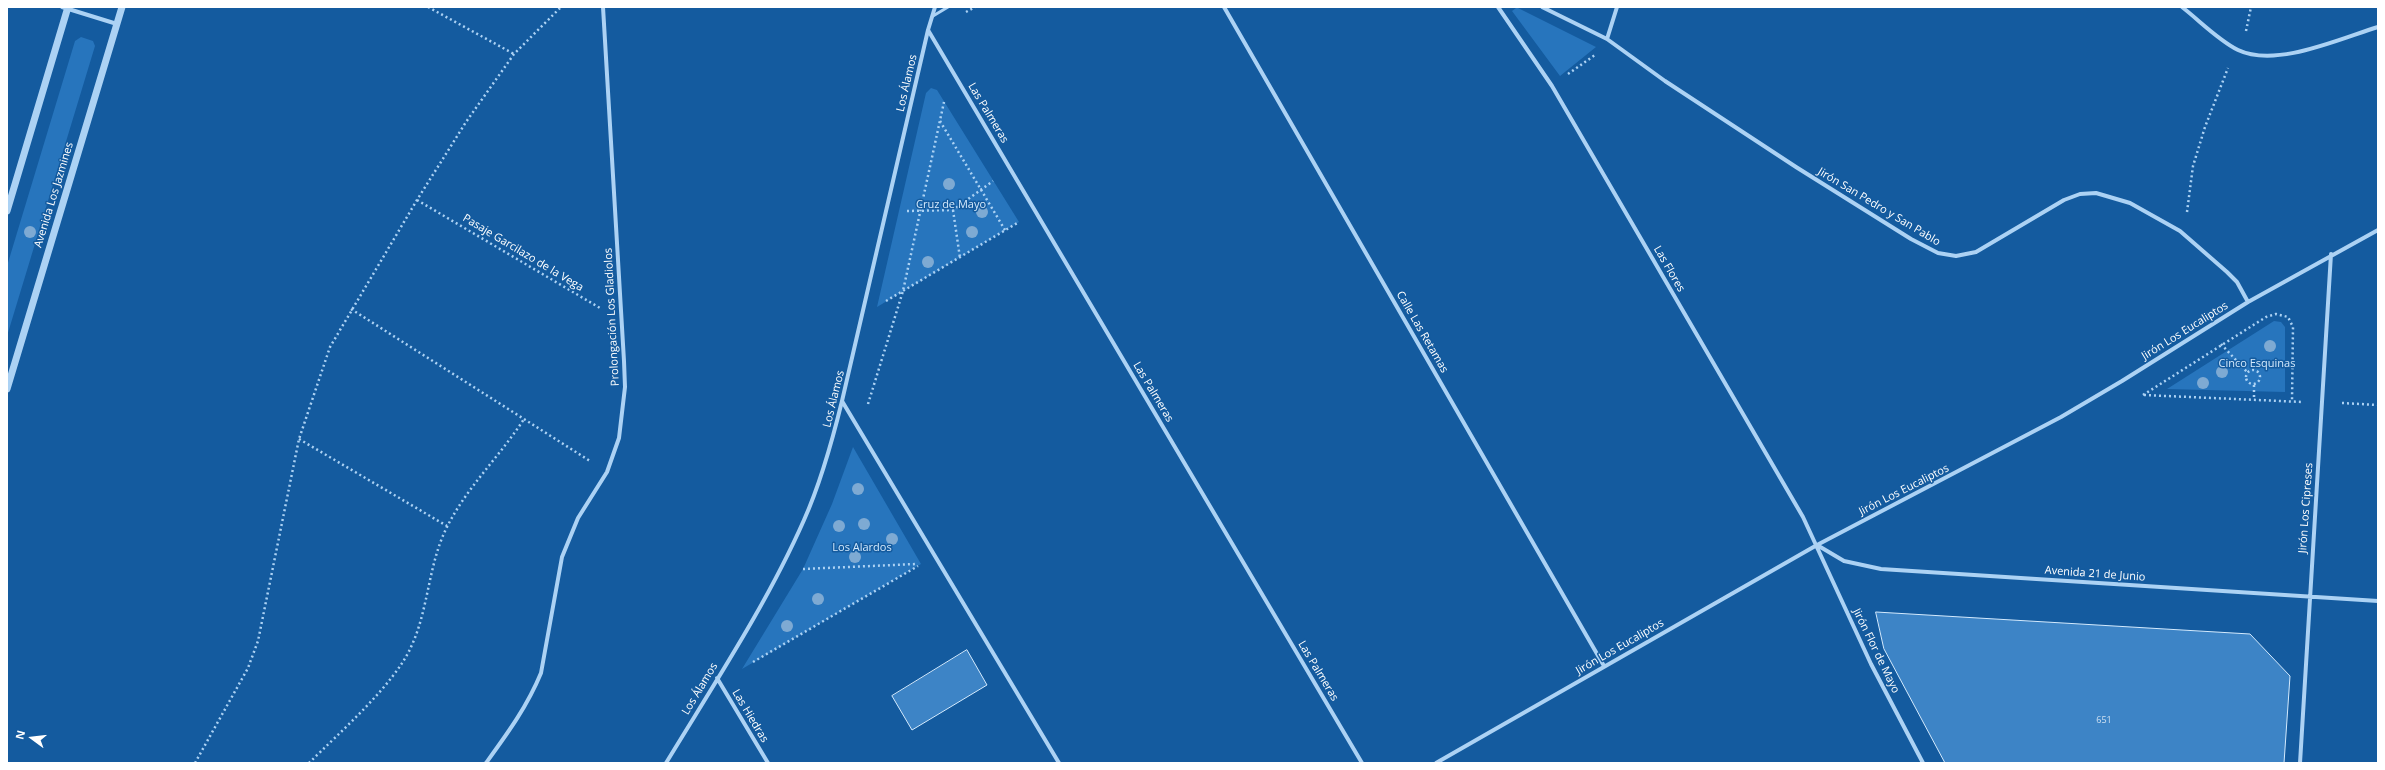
<!DOCTYPE html>
<html>
<head>
<meta charset="utf-8">
<style>
	body { margin:0 }
	#map { position:relative; width:2385px; height:770px; overflow:hidden; background:#145b9f; font-family:"Open Sans",sans-serif }
	canvas { display:block }
	.frame { position:absolute; inset:0; border:8px solid #fff; pointer-events:none }
	.north { position:absolute; left:12px; top:718px; width:40px; height:40px; -webkit-text-stroke:3px #145b9f; paint-order:stroke; rotate:285deg; font-size:11px; font-weight:700; line-height:16px; text-align:center; color:#fff }
	.north::after { content:''; display:block; margin:auto; width:14px; height:18px; background:#fff; clip-path:polygon(50% 0,100% 100%,50% 72%,0 100%) }
</style>
</head>
<body>
<div id="map">
<canvas width="2385" height="770"></canvas>
<div class="frame"></div>
<div class="north">N</div>
</div>
<script>
const ctx = document.querySelector('canvas').getContext('2d');
ctx.lineJoin = 'round';
function fillPath(path, color) { ctx.fillStyle = color; ctx.fill(path, 'evenodd'); }
function trace(path, color, width, dash) { ctx.strokeStyle = color; ctx.lineWidth = width; ctx.lineCap = dash ? 'butt' : 'round'; ctx.setLineDash(dash || []); ctx.stroke(path); }
function label(font, color, halo, rows, align = 'center') {
  ctx.font = font + ' "Open Sans",sans-serif'; ctx.lineWidth = 3; ctx.setLineDash([]); ctx.textBaseline = 'middle'; ctx.strokeStyle = halo; ctx.fillStyle = color; for (const [text, x, y, turn = 0] of rows) {
    ctx.save(); ctx.translate(x, y); ctx.rotate((+turn || 0) * Math.PI / 180); ctx.textAlign = isNaN(turn) ? turn : align; if (halo) ctx.strokeText(text, 0, 0); ctx.fillText(text, 0, 0); ctx.restore();
  }
}
fillPath(new Path2D(`
	M1516,8H1518L1596,47L1560,76L1512,11Z
	M81,37L93,41L95,46L7,336V266L75,41Z
	M931,88L937,90L1019,222L877,307L926,93Z
	M2274,321L2281,322L2285,327V392L2167,389Z
	M853,447L921,564L742,669L803,569L832,504Z`), '#2775bd');
const building = new Path2D(`
	M1876,612L2250,634L2290,676L2284,763H1945L1884,649Z
	M967,650L987,685L912,730L892,696Z`);
fillPath(building, '#3d84c6');
trace(building, '#d4eafd', 1);
trace(new Path2D(`
	M428,7L514,54
	M966,12L975,7
	M2246,31L2251,7
	M1568,74L1595,55
	M940,121L1005,230
	M417,200L600,308
	M953,210L960,258
	M907,211L953,210L993,181
	M2187,212L2193,166L2205,127L2228,68
	M886,301L1019,222
	M351,309L590,461
	M2221,344L2248,373
	M2246 377a7 7 0 1 1 14 0a7 7 0 1 1-14 0Z
	M2254,385V400
	M2143,395L2266,317L2276,314L2288,317L2293,327L2292,401
	M2144,395L2303,402
	M2342,403L2378,405
	M868,404L903,291L944,102
	M299,439L447,526
	M803,569L916,564
	M753,662L918,566
	M195,763L248,668L258,641L299,439L330,347L417,200L466,122L514,54L561,7
	M309,763C339,733 394,685 411,647C429,609 428,563 448,525C468,486 500,456 524,419`), '#acd2f4', 2.5, [2, 3]);
trace(new Path2D(`
	M933,16L948,7`), '#acd2f4', 3);
trace(new Path2D(`
	M62,7L117,24
	M1224,7L1604,666
	M1498,7L1552,86L1803,517L1871,664L1923,763
	M1542,7L1607,39L1665,81L1796,167L1911,239L1938,253L1956,256L1976,252L2064,200L2080,194L2096,193L2130,203L2180,231L2227,272L2237,282L2248,302
	M2182,7C2200,21 2218,40 2238,50C2276,68 2339,39 2378,27
	M928,30L1362,763
	M1607,39L1617,7
	M842,401L1059,763
	M1817,545L1844,561L1881,569L2378,601
	M717,678L768,763
	M486,763C507,734 527,707 541,673L562,557L578,518L607,472L619,438L625,387L624,361L603,7
	M666,763C714,684 767,604 804,520C821,482 832,442 842,401L928,30L935,7
	M1436,763L1817,545L2061,417L2122,381L2248,302L2378,230
	M2300,763L2331,254`), '#acd2f4', 4);
trace(new Path2D(`
	M7,211L68,7
	M7,389L122,7`), '#acd2f4', 7);
ctx.fillStyle = '#7eaad3';
for (const [x, y] of [
	[949,184],
	[982,212],
	[30,232],
	[972,232],
	[928,262],
	[2270,346],
	[2222,372],
	[2203,383],
	[858,489],
	[864,524],
	[839,526],
	[892,539],
	[855,557],
	[818,599],
	[787,626]
]) { ctx.beginPath(); ctx.arc(x, y, 6, 0, 2 * Math.PI); ctx.fill(); }
label('9px', '#cee0f1', null, [
	["651",2104,720]
]);
label('11px', '#fff', '#145b9f', [
	["Los Álamos",907,83,-77],
	["Las Palmeras",988,113,59],
	["Avenida Los Jazmines",54,195,-73],
	["Jirón San Pedro y San Pablo",1879,207,31],
	["Pasaje Garcilazo de la Vega",523,253,31],
	["Las Flores",1669,269,60],
	["Prolongación Los Gladiolos",612,317,-93],
	["Jirón Los Eucaliptos",2185,331,-32],
	["Calle Las Retamas",1422,332,60],
	["Las Palmeras",1153,392,59],
	["Los Álamos",834,399,-76],
	["Jirón Los Eucaliptos",1904,490,-27],
	["Jirón Los Cipreses",2306,508,-86],
	["Avenida 21 de Junio",2095,574,4],
	["Jirón Los Eucaliptos",1620,647,-30],
	["Jirón Flor de Mayo",1876,651,64],
	["Las Palmeras",1318,671,59],
	["Los Álamos",700,689,-59],
	["Las Hiedras",750,716,59]
]);
label('11px', '#d4eafd', '#145b9f', [
	["Cruz de Mayo",951,205],
	["Cinco Esquinas",2257,364],
	["Los Alardos",862,548]
]);
</script>
</body>
</html>
